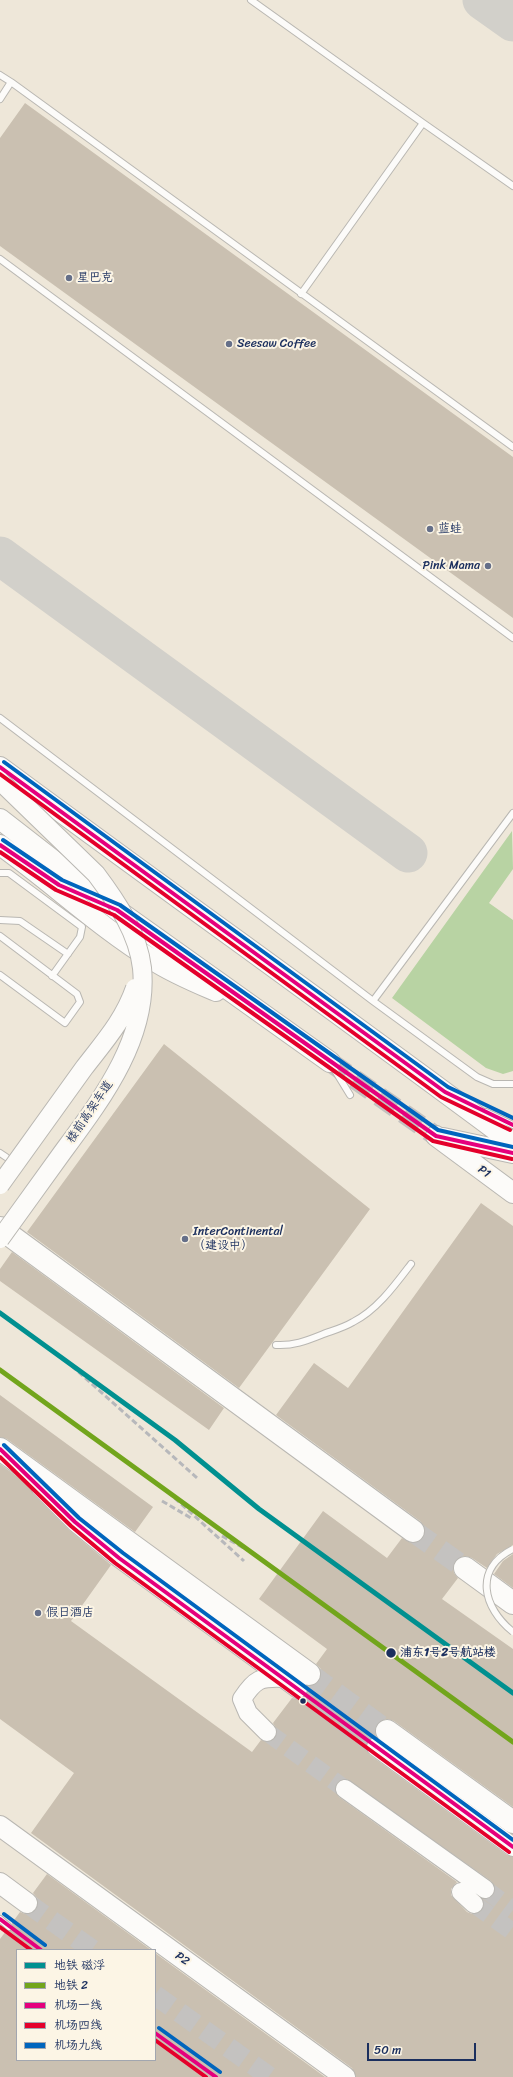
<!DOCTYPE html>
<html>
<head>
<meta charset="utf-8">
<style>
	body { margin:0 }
	#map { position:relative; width:513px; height:2077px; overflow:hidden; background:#eee7d9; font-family:Sriracha,"LXGW WenKai TC",sans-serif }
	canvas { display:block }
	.legend { position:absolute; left:16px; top:1949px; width:140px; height:112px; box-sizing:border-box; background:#fcf5e5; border:1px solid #a2a6af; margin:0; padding:5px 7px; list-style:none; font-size:12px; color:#1b2f5e }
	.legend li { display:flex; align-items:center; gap:8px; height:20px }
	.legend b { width:20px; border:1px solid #a2a6af }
	.scale { position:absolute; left:367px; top:2043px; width:109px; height:18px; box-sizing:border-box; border:2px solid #1b2f5e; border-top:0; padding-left:5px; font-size:12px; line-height:14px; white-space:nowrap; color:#1b2f5e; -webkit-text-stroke:3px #fcf5e5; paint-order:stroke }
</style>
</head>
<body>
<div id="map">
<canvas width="513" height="2077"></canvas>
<ul class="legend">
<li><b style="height:5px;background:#009090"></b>地铁 磁浮</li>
<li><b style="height:5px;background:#72a51c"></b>地铁 2</li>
<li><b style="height:5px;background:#e5007d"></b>机场一线</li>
<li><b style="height:5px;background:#e4002b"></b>机场四线</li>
<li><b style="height:5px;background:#0065bd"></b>机场九线</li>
</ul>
<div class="scale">50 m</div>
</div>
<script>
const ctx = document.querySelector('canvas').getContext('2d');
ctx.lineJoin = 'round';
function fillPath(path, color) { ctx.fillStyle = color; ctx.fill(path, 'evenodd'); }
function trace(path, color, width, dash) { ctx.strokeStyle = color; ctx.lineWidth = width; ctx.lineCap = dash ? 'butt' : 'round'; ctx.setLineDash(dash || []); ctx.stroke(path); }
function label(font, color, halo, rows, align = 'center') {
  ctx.font = font + ' Sriracha,"LXGW WenKai TC",sans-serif'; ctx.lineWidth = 4; ctx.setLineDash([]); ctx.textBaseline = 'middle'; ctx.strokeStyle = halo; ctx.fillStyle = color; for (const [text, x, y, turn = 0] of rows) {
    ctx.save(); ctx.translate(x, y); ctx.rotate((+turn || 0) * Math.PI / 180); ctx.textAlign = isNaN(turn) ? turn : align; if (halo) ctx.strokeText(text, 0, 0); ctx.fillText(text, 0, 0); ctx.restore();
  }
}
fillPath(new Path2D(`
	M512,831L513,869L489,903L513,920V1071L503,1074L486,1068L392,998Z`), '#b8d3a3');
trace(new Path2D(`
	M482,0L513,22
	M0,556L408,853`), '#d2d0ca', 39);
fillPath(new Path2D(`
	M25,103L513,457V618L0,246V138Z
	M164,1044L370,1209L239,1388L27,1232Z
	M481,1203L513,1226V1545L497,1554L487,1568L472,1558L466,1556L460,1557L455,1561L453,1567L454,1573L458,1578L442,1599L513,1649V1807L394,1721L388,1719H382L377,1723L375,1730L376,1737L368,1741L366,1746L370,1755L507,1855L513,1857V2077H356L352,2068L31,1833L74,1773L0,1719V1464L30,1486L33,1494L68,1529L111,1565L71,1621L252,1752L261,1740L269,1742L275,1739L277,1730L273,1723L292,1698L297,1699L303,1698L307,1695L308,1686L314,1685L319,1682L321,1676V1669L316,1664L327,1649L259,1599L323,1511L387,1558L402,1538L411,1543H418L423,1539L425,1532L424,1526L420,1521L276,1415L314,1363L348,1388ZM346,1779L491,1881L495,1890L490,1898L483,1899L484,1906L481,1911L472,1914L467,1912L451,1895V1889L457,1882L339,1797L335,1788L336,1783L340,1780Z
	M12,1252L224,1408L209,1430L0,1281V1269Z
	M0,1395L153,1507L135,1532L7,1439L0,1437Z
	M513,1554V1588L494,1574L503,1561Z
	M47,1874L151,1950H17V2060H155V1953L325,2077H0V1939L6,1931L13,1930L12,1923L20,1912L25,1914H31L36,1910L38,1899L33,1893Z`), '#cac0b1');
trace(new Path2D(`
	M298,1689L376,1747
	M267,1732L345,1789
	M485,1889L513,1910
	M474,1904L513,1932`), '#c4c2c0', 18, [18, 9]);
trace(new Path2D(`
	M330,1062L436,1136
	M27,1903L93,1950
	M155,1995L270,2077`), '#c4c2c0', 20, [20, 10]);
trace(new Path2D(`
	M413,1531L465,1568
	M309,1674L387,1731`), '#c4c2c0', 22, [22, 11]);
const lane = new Path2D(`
	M251,0L423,123L301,294
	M0,75L11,82
	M0,99L11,82L513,447
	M423,123L513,186
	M0,259L513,638
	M0,718L373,1001L477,1077L493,1084H513
	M0,873H9L82,927L80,937L52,976
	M0,920L20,921L68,954
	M0,936L77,994L80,1002L65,1023L0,975
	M373,1001L513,813
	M331,1064L350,1095
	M486,1112L513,1125
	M0,1153L6,1157
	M276,1345C293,1346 306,1341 321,1335C331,1331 343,1328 353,1322C377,1310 395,1285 411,1264
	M0,1919L9,1927`);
const secondary = new Path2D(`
	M40,1487L75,1522L119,1558L298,1689
	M267,1732L248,1713L242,1699C255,1679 260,1677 283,1678
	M376,1747L513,1847
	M345,1789L485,1889
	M461,1892L474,1904`);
const primary = new Path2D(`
	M0,767C170,893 343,1016 513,1143
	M0,819L117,910L330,1062
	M0,845C52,882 99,927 153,960C173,973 195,982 216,991
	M436,1136L513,1193
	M443,1138L513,1153
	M0,1826L345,2077
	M0,1883L27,1903`);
const highway = new Path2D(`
	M0,1228L413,1531
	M0,1449L309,1674
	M465,1568L513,1603
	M387,1731L513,1822`);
trace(lane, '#b9b7b2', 8);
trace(secondary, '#b9b7b2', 20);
trace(primary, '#b9b7b2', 22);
trace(highway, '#b9b7b2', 24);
trace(lane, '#fcfbf9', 6);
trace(secondary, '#fcfbf9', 18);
trace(primary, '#fcfbf9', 20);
trace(highway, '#fcfbf9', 22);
trace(new Path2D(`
	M65,1360L197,1478
	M168,1492L244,1561
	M162,1501L191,1518
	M222,1536L251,1552`), '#b7b8bb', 3, [6, 3]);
const laneBridge = new Path2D(`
	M513,1549C473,1569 483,1608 513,1632`);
const secondaryBridge = new Path2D(`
	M0,781L96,874C117,902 138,933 142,968C149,1038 101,1100 62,1153C41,1182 21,1210 0,1239
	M0,1185C28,1146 56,1107 84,1068C104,1042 124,1020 135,988`);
trace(laneBridge, '#b9b7b2', 8, []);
trace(secondaryBridge, '#b9b7b2', 20, []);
trace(laneBridge, '#fcfbf9', 6);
trace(secondaryBridge, '#fcfbf9', 18);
trace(new Path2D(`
	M0,767L445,1092L513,1125
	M0,845L59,885L117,910L436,1136L513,1153
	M0,1449L75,1522L119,1558L513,1847
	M0,1919L41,1950
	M155,2033L216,2077`), '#e5007d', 4);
trace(new Path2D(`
	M0,774L441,1097L510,1130
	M0,852L56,890L114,915L433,1141L512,1159
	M0,1457L71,1526L115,1563L509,1852
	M0,1927L31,1950
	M155,2040L206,2077`), '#e4002b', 4);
trace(new Path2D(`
	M4,762L448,1087L513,1118
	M3,840L62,880L120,905L438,1130L513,1147
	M4,1445L79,1518L123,1553L513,1840
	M4,1914L45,1945
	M159,2028L220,2072`), '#0065bd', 4);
trace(new Path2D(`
	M0,1313L175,1440L259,1509L513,1693`), '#009090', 5);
trace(new Path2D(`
	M0,1370L513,1742`), '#72a51c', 5);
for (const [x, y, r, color] of [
	[69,278,4,"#656f89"],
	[229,344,4,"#656f89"],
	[430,529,4,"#656f89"],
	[488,566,4,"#656f89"],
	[185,1239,4,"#656f89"],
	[38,1613,4,"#656f89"],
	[391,1653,5.5,"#1b2f5e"],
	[303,1701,3.5,"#1b2f5e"]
]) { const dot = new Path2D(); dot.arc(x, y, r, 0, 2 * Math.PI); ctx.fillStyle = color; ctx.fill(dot); trace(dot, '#fcf5e5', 1.5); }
label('12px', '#1b2f5e', '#fcf5e5', [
	["星巴克",77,278],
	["Seesaw Coffee",237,344],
	["蓝蛙",438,529],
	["Pink Mama",480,566,"right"],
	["InterContinental",193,1232],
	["（建设中）",193,1246],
	["假日酒店",46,1613]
], 'left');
label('12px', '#1b2f5e', '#fcf5e5', [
	["楼前高架车道",90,1112,-56],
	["P1",484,1172,36],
	["P2",182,1959,36]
]);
label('bold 12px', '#1b2f5e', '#fcf5e5', [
	["浦东1号2号航站楼",400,1653]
], 'left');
</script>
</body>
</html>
